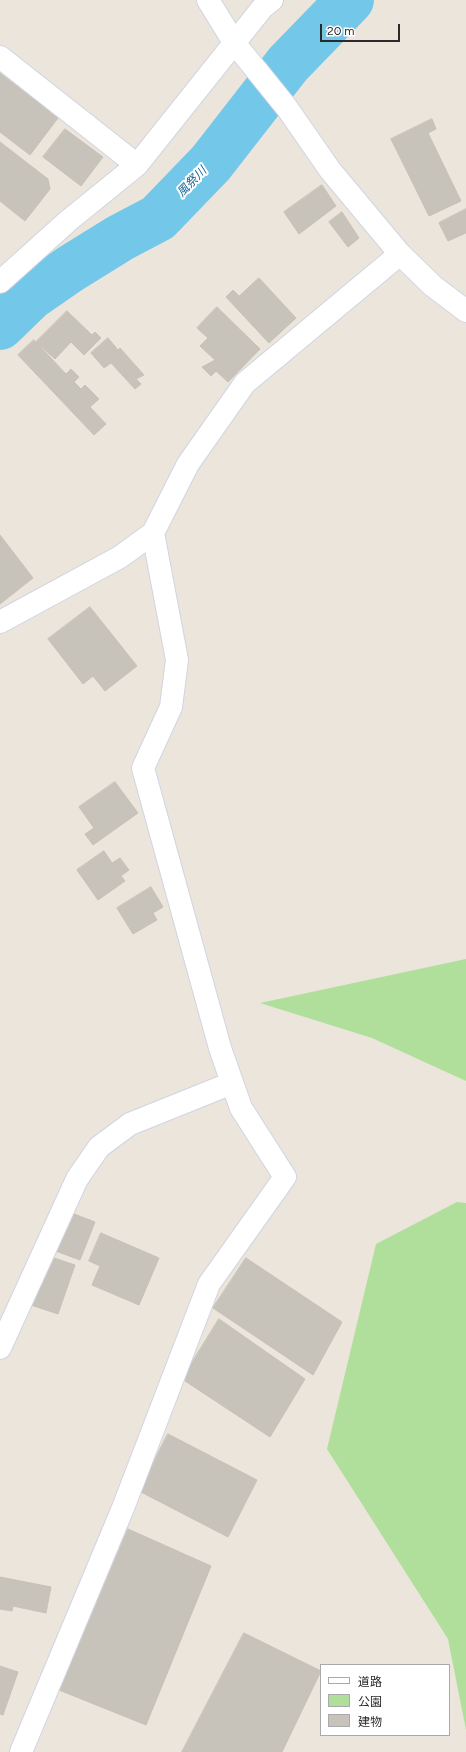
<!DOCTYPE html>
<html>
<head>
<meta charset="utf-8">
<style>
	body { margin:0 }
	#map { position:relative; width:466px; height:1752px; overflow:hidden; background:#ebe5dc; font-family:Figtree,"Noto Sans JP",sans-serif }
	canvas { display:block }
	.legend { position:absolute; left:320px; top:1664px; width:130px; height:72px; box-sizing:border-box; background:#fff; border:1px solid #aaa; margin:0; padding:5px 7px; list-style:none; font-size:12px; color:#2a2a2a }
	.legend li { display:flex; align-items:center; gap:8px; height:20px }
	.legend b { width:20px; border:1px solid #aaa }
	.scale { position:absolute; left:320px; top:24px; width:80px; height:18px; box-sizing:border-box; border:2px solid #2a2a2a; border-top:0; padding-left:5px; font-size:12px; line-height:14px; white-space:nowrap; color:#2a2a2a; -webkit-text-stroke:3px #fff; paint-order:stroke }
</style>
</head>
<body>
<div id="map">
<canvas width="466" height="1752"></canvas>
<ul class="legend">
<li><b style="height:5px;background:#fff"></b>道路</li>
<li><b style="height:11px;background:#b0df9b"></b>公園</li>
<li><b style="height:11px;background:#c7c3bb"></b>建物</li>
</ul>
<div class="scale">20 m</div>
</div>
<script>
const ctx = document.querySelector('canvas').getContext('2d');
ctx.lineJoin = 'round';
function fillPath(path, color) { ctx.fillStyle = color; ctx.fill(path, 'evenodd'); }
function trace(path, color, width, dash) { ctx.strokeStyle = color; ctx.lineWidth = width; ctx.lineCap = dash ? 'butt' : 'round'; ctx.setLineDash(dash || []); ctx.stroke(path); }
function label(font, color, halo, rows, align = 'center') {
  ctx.font = font + ' Figtree,"Noto Sans JP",sans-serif'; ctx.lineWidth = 4; ctx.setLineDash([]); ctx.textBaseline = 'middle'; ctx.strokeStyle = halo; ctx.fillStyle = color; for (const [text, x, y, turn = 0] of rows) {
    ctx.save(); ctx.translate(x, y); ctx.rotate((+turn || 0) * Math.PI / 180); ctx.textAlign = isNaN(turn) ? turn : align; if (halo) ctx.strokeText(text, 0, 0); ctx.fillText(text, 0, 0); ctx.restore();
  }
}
fillPath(new Path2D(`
	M466,959V1081L372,1038L260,1003Z
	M457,1202L466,1203V1730L448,1639L327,1449L376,1244Z`), '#b0df9b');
trace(new Path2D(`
	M0,326L31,296L70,269L120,238L158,218L211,163L288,64L350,0`), '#73c7e9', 48);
const building = new Path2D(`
	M0,73L58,118L30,155L0,132Z
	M432,119L436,129L428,133L461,201L429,216L391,139Z
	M65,129L103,157L81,186L43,157Z
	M0,142L48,179L50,189L25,221L0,201Z
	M322,185L336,206L299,234L284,212Z
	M466,209V233L448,241L439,223Z
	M342,212L359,238L348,247L329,222Z
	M259,278L296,318L269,343L226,297L233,290L239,296Z
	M217,307L260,349L228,382L216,371L211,376L202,367L215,360L200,346L208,338L197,328Z
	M67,311L92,335L95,332L101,338L84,355L71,342L55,359L36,342Z
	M108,338L118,350L120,348L144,375L136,379L141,384L135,389L111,363L104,368L91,353Z
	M34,340L66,374L71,369L79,377L74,382L81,389L85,385L99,399L90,407L106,424L94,435L18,355Z
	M0,535L33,578L0,604Z
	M90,607L137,666L105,691L93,676L83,684L48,639Z
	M115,782L138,813L93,845L85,834L94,828L79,807Z
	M104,851L112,863L120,858L129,870L121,876L125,881L98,900L77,870Z
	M151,887L163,907L153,913L157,920L133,934L117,908Z
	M69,1212L95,1222L80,1260L53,1250Z
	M101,1233L159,1258L139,1305L92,1285L100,1266L89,1261Z
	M48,1256L75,1265L58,1314L31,1305Z
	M246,1258L342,1322L313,1375L213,1308Z
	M219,1319L305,1379L270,1437L182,1379Z
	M168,1434L257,1480L228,1537L139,1491Z
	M128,1529L211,1566L146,1725L59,1690Z
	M0,1577L51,1587L46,1613L13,1606L12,1611L0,1609Z
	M244,1633L321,1671L282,1752H182Z
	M0,1666L18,1672L3,1715L0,1714Z`);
fillPath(building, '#c7c3bb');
trace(building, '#c6c1b6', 1);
const minor = new Path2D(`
	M208,0L235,44L258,72
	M0,57L137,165
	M0,282L68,221L137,165L263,7L272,0
	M0,622L120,557L153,533
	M0,1348L77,1179L99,1147L130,1124L232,1083
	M21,1752L123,1508L209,1284L285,1177L241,1108L220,1048L143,768L171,707L177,660L153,533L188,464L245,383L400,254`);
const tertiary = new Path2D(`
	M258,72L287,108L330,170L400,254L433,286L466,311`);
trace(minor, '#d1d4e2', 24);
trace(tertiary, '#d1d4e2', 24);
trace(minor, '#fff', 22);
trace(tertiary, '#fff', 22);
label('italic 12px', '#136494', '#fff', [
	["風祭川",192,182,-46]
]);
</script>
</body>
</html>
